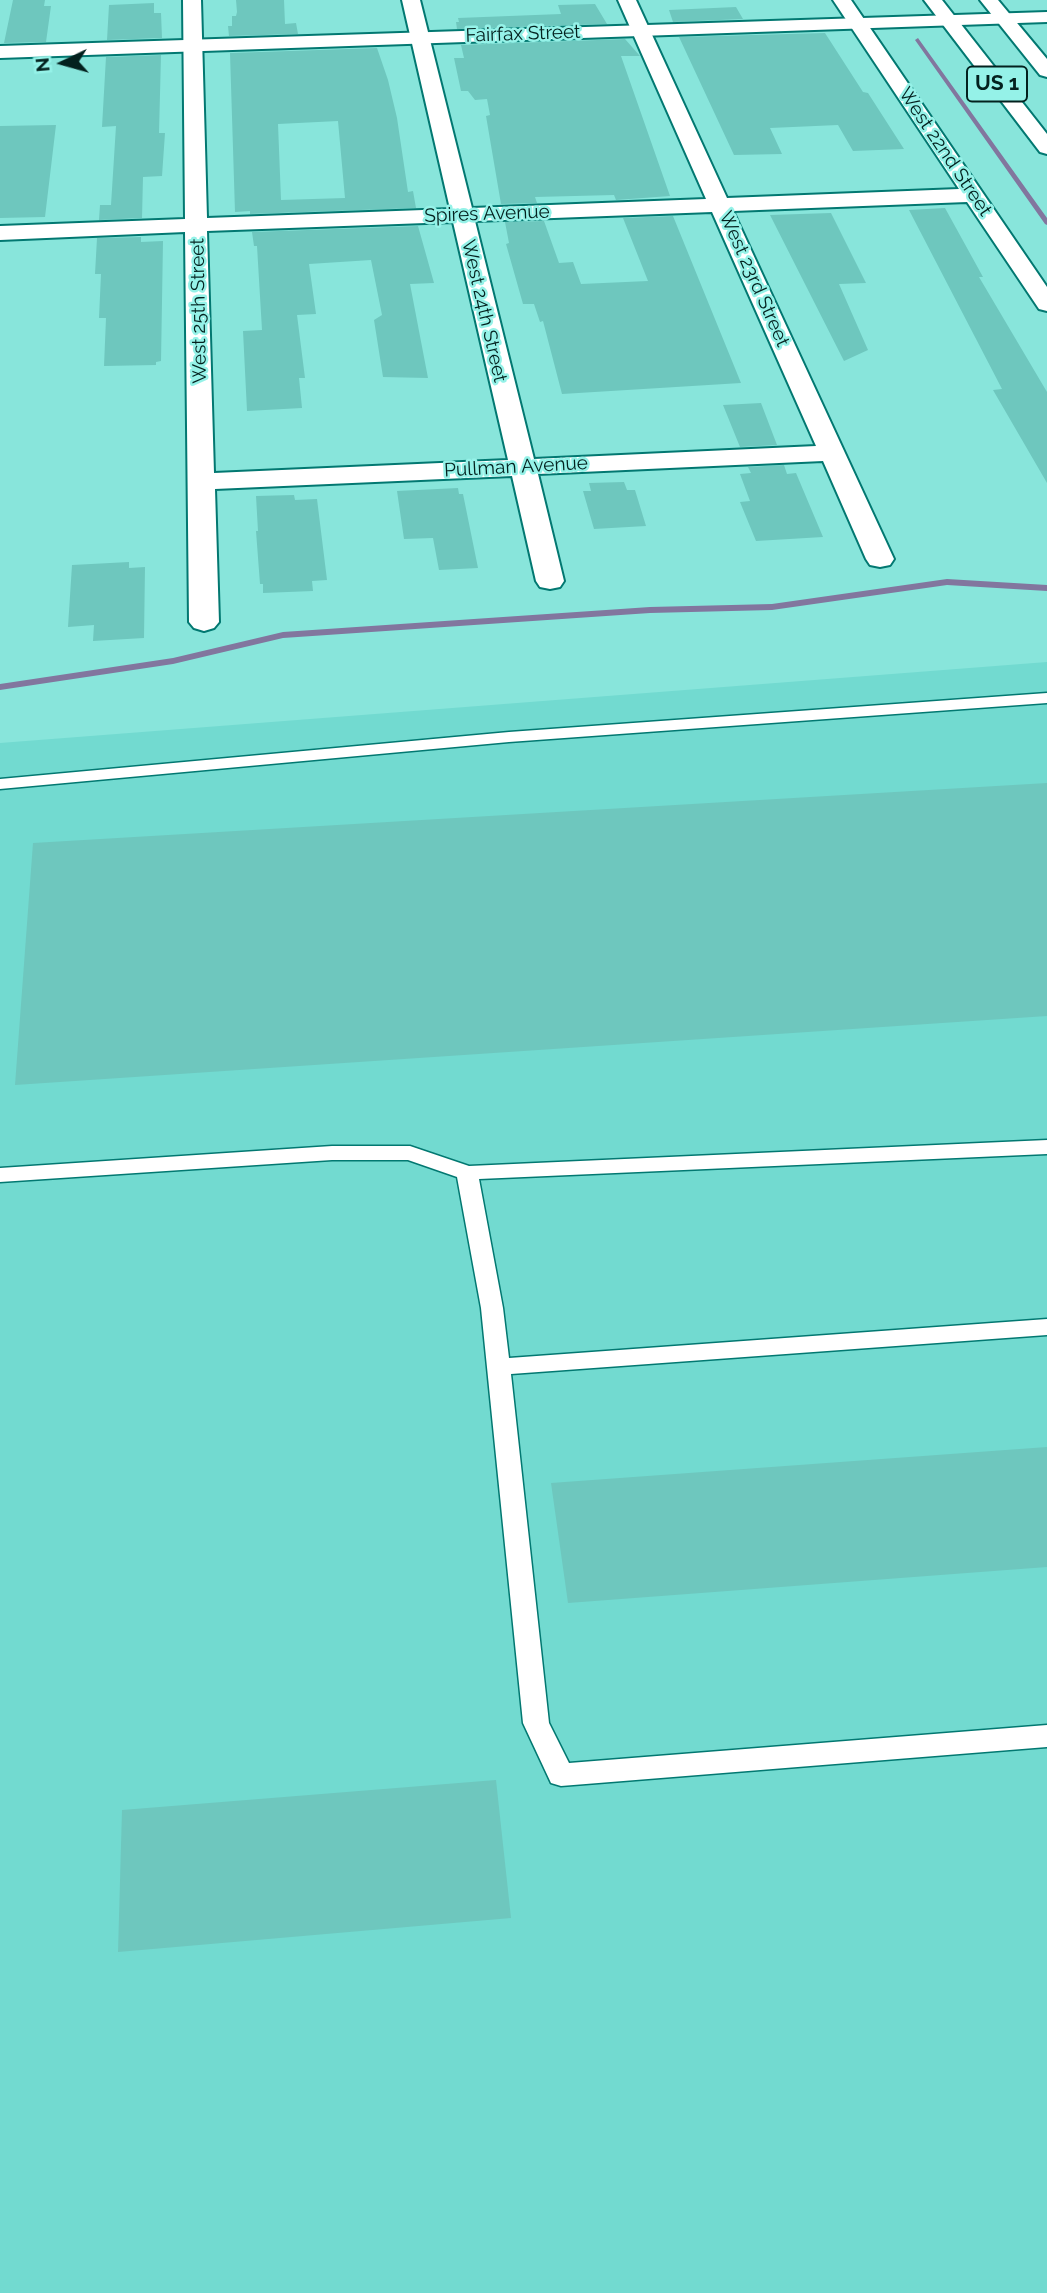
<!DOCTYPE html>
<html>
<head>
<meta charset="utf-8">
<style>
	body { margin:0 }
	#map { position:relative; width:1047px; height:2293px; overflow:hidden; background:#88e5db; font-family:Raleway,sans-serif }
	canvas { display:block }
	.north { position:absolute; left:28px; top:28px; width:70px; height:70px; -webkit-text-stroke:5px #95f2e8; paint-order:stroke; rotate:265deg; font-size:19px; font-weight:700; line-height:28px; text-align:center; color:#03211e }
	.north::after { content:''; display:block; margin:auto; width:24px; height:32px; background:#03211e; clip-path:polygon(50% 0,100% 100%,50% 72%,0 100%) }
</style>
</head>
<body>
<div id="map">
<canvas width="1047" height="2293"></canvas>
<div class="north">N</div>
</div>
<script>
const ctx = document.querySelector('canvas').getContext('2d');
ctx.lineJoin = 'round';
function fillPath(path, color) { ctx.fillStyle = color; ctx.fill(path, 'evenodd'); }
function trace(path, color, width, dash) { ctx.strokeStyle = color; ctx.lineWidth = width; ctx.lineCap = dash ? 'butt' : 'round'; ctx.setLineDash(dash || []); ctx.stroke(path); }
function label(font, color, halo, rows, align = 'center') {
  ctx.font = font + ' Raleway,sans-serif'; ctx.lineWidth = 5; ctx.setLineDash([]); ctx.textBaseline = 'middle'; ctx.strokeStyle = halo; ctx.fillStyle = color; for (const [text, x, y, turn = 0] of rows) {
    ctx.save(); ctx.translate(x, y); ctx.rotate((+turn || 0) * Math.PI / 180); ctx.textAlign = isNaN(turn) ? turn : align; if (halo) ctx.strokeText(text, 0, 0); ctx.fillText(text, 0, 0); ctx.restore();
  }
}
fillPath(new Path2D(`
	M1047,662V2293H0V743Z`), '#72dad0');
fillPath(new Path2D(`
	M918,38L1047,218V225L1045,224L915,40Z
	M947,579L1047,585V591L947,585L772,610L650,613L283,638L173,664L0,690V684L173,658L283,632L650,607L772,604Z`), '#82769e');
fillPath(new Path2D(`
	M13,0H45L44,6H51L46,42L4,43Z
	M236,0H284L285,24L296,23L298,34L229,36L228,26H232V16H236L237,12Z
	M154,3V13H161L162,38L107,40L109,5Z
	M595,4L607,24L457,29L456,22H459L458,18L561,14L558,5Z
	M736,7L743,19L673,22L669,10Z
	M825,33L863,92L868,93L904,149L853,151L838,125L770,128L782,154L734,155L679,37Z
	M625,39L640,56H621L670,196L616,200L614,195L535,197L537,203L501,204L486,116L490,115L487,99L475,100L468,91H461L454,58H464L461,45Z
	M377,48L388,80L397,118L408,192L413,191L416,208L250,214V211L235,212L230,53ZM338,121L345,198L281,200L278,124Z
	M161,55L159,133H165L162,176L143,177L142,218L99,220L100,205H111L116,126L102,127L106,57Z
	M56,125L45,217L0,218V126Z
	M945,208L983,277H979L1047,392V483L993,390L1002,389L909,210Z
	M831,213L866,283L839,284L868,350L844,361L770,215Z
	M673,216L741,383L562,394L543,321L540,322L534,304H523L506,244L509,243L505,222L544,221L559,263L573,262L581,284L648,281L623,218Z
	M418,226L434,283L410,284L428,378L383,377L374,320L382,315L371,260L309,264L316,314L297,315L305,378H299L302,408L247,411L243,331L262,330L257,246H254L252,232Z
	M141,237V242L163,241L161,361L156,362V365L104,366L106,318H99L101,274H95L97,238Z
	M761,403L777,445L740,447L723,405Z
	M784,465L787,474L796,473L823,537L756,541L740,502L750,501L740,474L751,473L748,467Z
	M624,482L627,490H635L646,526L594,529L583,491H591L589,483Z
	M458,488L459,494H463L478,568L439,570L433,538L404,539L397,491Z
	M294,495L295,500L317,499L327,580L312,581L313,591L263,593V584H260L256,531H258L256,496Z
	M129,562V568L145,567L144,638L93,641L94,625L68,627L72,565Z
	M1047,783V1016L15,1085L33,843Z
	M1047,1447V1567L568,1603L551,1483Z
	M496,1780L511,1918L118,1952L122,1810Z`), '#6ec7be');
const lane = new Path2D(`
	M1047,693V703L509,742L0,789V779L509,732Z
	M1047,1140V1154L479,1179L503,1308L509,1358L1047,1319V1335L511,1374L549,1723L569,1763L1047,1725V1747L561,1786L551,1783L523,1723L481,1308L457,1177L408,1160H332L0,1182V1168L332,1146H410L469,1166Z`);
const street = new Path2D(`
	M183,0H201L207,218L450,209L402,0H420L472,208L706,199L618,0H636L727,198L959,189L833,0H851L1047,287V311L1039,309L967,202L733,211L894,559L890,565L880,567L870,565L866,559L823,461L538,474L564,581L560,587L550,589L540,587L536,581L512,476L215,489L219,622L214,628L204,631L194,628L189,622L185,232L0,240V226L185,219ZM712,212L816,446L534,459L475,221ZM453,222L508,460L214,473L207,231Z`);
const secondary = new Path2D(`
	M1047,12V22L0,58V46Z`);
const highway = new Path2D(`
	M924,0H942L1047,134V154L1040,152Z
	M980,0H998L1047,59V77L1040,75Z`);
trace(lane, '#027871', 3);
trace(street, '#027871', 4);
trace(secondary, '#027871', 4);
trace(highway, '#027871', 4);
fillPath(lane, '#fff');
fillPath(street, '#fff');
fillPath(secondary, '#fff');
fillPath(highway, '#fff');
label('19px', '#03211e', '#95f2e8', [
	["Fairfax Street",523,34,-2],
	["West 22nd Street",945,152,56],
	["Spires Avenue",487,214,-2],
	["West 23rd Street",754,279,66],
	["West 25th Street",199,311,-91],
	["West 24th Street",484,311,77],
	["Pullman Avenue",516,467,-3]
]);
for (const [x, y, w] of [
	[997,84,60]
]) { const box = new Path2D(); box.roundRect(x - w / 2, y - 17.5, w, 35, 5); ctx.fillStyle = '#95f2e8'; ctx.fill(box); trace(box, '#03211e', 2); }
label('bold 21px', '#03211e', null, [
	["US 1",997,84]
]);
</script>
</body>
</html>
